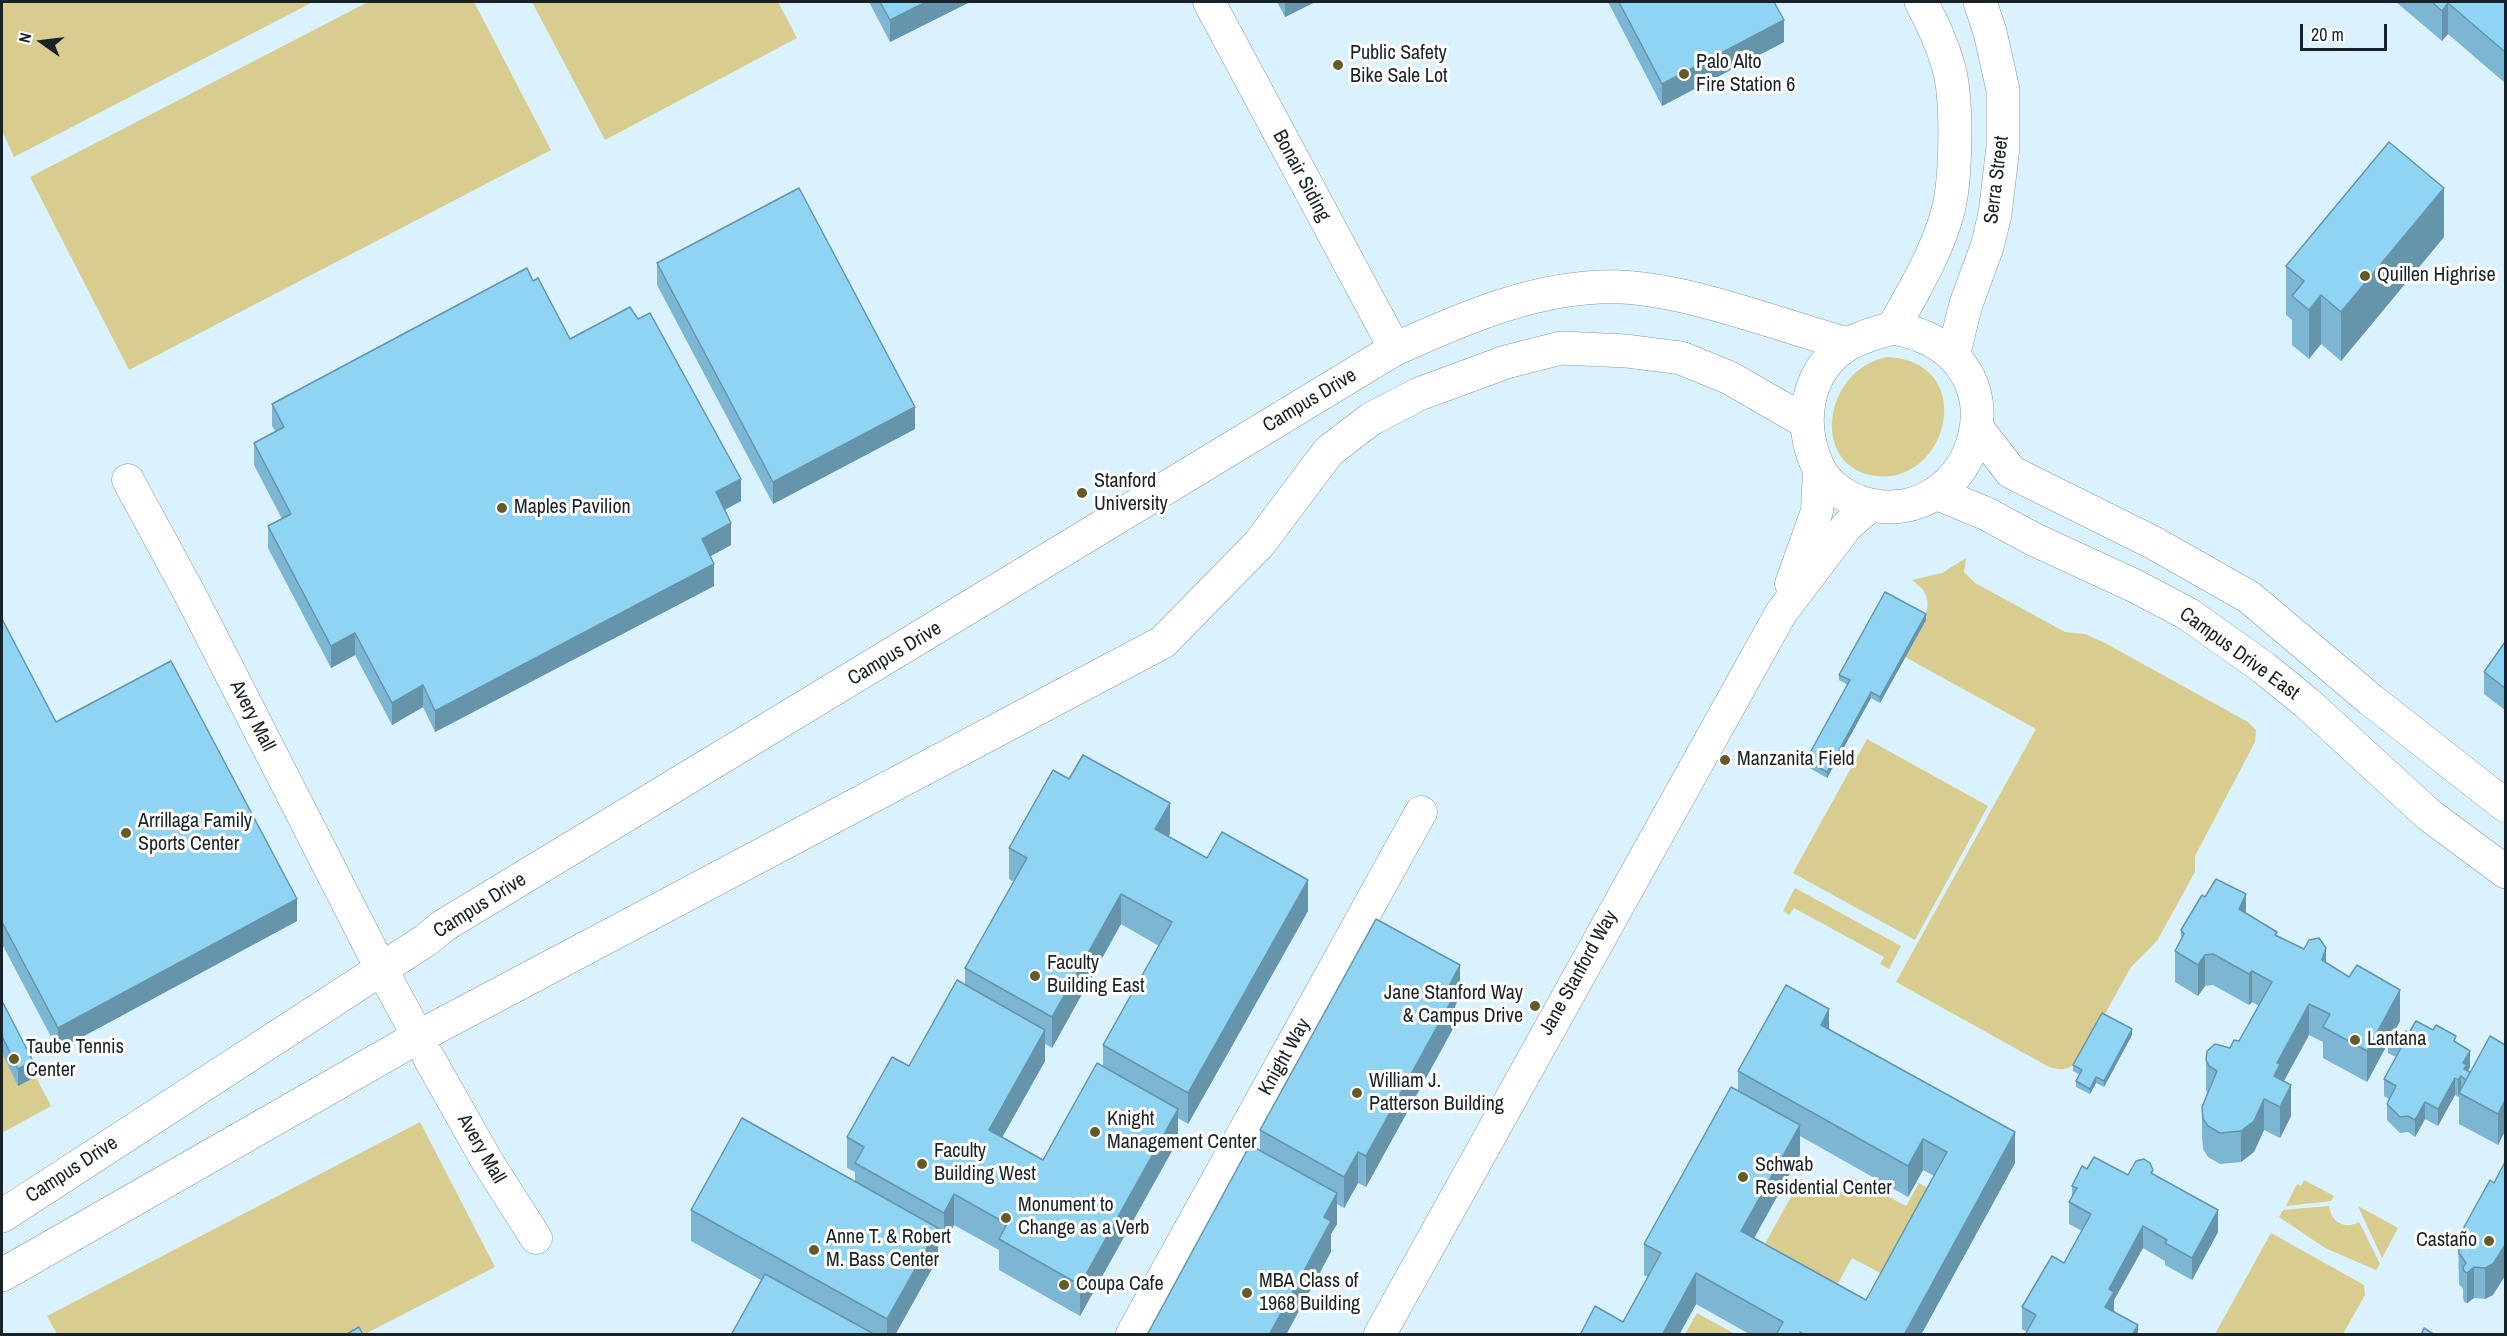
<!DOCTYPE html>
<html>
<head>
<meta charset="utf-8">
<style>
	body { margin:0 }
	#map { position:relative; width:2507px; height:1336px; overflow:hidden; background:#d9f2fe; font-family:"Archivo Narrow",sans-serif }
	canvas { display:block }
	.frame { position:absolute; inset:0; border:3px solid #192226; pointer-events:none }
	.north { position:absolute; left:12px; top:12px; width:60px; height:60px; -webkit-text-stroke:4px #fff; paint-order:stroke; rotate:284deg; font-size:16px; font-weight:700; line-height:24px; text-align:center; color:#192226 }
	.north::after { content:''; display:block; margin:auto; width:21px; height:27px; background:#192226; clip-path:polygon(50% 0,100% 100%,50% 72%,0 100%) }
	.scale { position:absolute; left:2300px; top:24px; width:87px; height:27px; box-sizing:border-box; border:3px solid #192226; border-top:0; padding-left:8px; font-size:18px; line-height:21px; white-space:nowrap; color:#192226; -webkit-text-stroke:4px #fff; paint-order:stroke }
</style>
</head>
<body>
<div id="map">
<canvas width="2507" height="1336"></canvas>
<div class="frame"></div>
<div class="north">N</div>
<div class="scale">20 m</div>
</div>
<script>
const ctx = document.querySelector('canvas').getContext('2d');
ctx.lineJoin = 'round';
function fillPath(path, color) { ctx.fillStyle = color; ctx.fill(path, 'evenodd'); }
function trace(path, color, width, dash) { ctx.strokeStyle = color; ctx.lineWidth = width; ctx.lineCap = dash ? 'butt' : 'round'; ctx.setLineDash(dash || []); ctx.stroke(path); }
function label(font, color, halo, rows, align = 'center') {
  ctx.font = font + ' "Archivo Narrow",sans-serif'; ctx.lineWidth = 6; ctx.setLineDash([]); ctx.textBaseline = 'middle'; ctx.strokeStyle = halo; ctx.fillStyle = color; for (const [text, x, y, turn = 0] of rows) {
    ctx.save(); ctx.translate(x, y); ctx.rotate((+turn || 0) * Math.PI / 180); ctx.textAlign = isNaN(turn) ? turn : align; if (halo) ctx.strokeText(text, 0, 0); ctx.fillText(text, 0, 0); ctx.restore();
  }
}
fillPath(new Path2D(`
	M2,2H313L14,157L2,131Z
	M368,2H474L551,150L129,370L30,177Z
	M532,2H778L797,38L605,140Z
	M1887,357C1979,361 1949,485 1876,476C1810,468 1822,370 1887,357Z
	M1966,558L1964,572L1975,583L2065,632L2085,634L2105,643L2248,722L2256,730L2255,742L2195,856V872L2157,941L2131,967L2080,1059C2071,1070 2062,1071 2049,1067L1896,982L2036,729L1905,657L1925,620L1924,619C1931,602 1928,591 1912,580L1942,573Z
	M1867,739L1988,806L1915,940L1793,873Z
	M1795,888L1901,946L1889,969L1880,964L1884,957L1794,908L1789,915L1783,911Z
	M2,1012L51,1106L2,1133Z
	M420,1122L495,1267L365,1334H57L47,1316Z
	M1850,1176L1906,1206L1919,1183L1934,1192L1888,1277L1852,1258L1830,1298L1757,1258L1801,1179L1837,1198Z
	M2304,1180L2334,1196L2331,1201L2286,1206L2297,1184L2301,1186Z
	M2329,1206C2331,1222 2344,1230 2359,1222L2380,1264L2376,1270L2325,1248L2279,1217L2283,1210Z
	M2358,1206L2398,1228L2382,1258Z
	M2271,1233L2364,1285L2365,1295L2343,1334H2215Z
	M1697,1313L1735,1334H1685Z`), '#d8cc8f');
const street = new Path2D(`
	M1209,2L1395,349
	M128,480L193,600L373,953
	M1791,584L1817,511L1819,471
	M388,981L414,1029
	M429,1058L487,1161L536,1238
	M1132,1334L1421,812
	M1380,1334L1781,613L1847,526L1871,505`);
const secondary = new Path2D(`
	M1893,328C2036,353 1977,536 1863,503C1845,497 1826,485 1818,467C1798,424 1805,369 1850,343C1864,336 1878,332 1893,328Z
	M1893,328C1914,290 1939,249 1949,207C1956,174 1958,96 1948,65C1942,44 1931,20 1921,2
	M1953,356L1966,304L1987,247L1995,214L2003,147V90L1990,32L1980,2
	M1977,428L2011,472L2152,542L2249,597L2371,700L2506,806
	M1936,493L1987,514L2033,539L2135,586L2188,614L2264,668L2307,703L2429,815L2506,872
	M2,1216L426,940L443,926L1395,349C1467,317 1541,284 1622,287C1694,291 1778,325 1848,344
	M2,1275L418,1037L1163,642L1259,544L1329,451L1371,419L1419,394L1506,362L1561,348L1626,351L1681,358L1730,378L1806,422`);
trace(street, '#8299a4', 33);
trace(secondary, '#8299a4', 34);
trace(street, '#fff', 32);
trace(secondary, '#fff', 33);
fillPath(new Path2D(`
	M869,2H970L890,42Z
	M1277,2H1315L1285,17Z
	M1608,2H1774L1784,42L1662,106Z
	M2396,2H2505V83L2448,34L2442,41Z
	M2444,237L2341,361L2321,344L2309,359L2292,345V320L2286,315V266Z
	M657,263L915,429L773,504L657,285Z
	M533,281L570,339L741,501L725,510L731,545L710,556L714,586L435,732L423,707L392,725L355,655L331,668L268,548V526L282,519L254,465V443L276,432L272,426V404Z
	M2,619L56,722L297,921L58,1050L2,944Z
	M1926,620L1880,703L1871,698L1827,778L1806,766V760L1848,685L1839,680V675Z
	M2505,642V710L2484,694V672Z
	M1170,834L1168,836L1207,858L1308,911L1188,1124L1178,1118V1140L1080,1316L999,1270V1250L954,1225L944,1244L938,1240V1258L895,1335H731L761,1280L691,1241V1210L855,1182V1172L847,1168V1137L909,1066L965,985V968L1014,882L1009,879V848ZM1121,924L1159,946L1103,1045V1067L1043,1160L1002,1137L1045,1061V1044L1052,1048Z
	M2246,914L2277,936L2326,963L2400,1021L2395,1030L2403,1035L2409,1033L2456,1042L2470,1067L2468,1071L2470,1072L2505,1045V1134L2504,1133L2498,1145L2459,1124V1096L2458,1097L2455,1095L2438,1126L2425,1119L2415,1137L2408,1132L2400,1133L2387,1120V1104L2389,1099L2384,1096V1079L2396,1057L2388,1053V1043L2367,1082L2323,1058V1042L2309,1035L2284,1081L2291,1116L2280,1138L2264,1130L2254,1152L2241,1162L2220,1164L2208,1157L2203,1149L2202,1137V1107L2207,1093L2206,1090V1060L2230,1048L2239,1041L2259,1006L2252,1002L2249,1005L2213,985L2205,986L2198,996L2175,982V951L2181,939V930Z
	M1460,996L1455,1006V1025L1366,1187L1358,1183L1344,1208L1337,1204V1224L1331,1234V1252L1260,1151V1130Z
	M2,1001L33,1078L18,1086L2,1053Z
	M1829,1029L2015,1163L1921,1335H1751L1696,1304L1679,1335H1580L1623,1322L1648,1277L1644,1275V1244L1738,1090V1071ZM1800,1136L1908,1197L1923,1170L1934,1176L1866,1300L1754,1238L1800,1155Z
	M2132,1035L2104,1087L2096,1083L2090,1094L2076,1087V1081L2080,1075L2073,1071V1065Z
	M2087,1169L2128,1175L2153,1174L2218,1232L2192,1280L2165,1265V1261L2143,1248L2114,1300V1312L2138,1335L2027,1332L2022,1329V1307L2064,1263L2082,1231L2069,1224V1202L2072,1198V1186Z
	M2494,1183L2493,1295L2485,1299L2474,1298L2467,1303L2464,1302L2463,1297V1289L2459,1284L2458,1238Z`), '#7cb6d2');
fillPath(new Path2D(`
	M926,2H970L890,42V20Z
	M1285,2H1315L1285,17Z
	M2448,3V34L2442,41V11Z
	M1784,20V42L1662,106V84Z
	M2444,188V237L2341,361V312Z
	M2321,295V344L2309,359V310Z
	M915,407V429L773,504V482Z
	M741,479V501L716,514V492Z
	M731,523V545L702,561V539Z
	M714,564V586L435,732V711Z
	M1926,614V620L1880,703V697Z
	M355,633V655L331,668V646Z
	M423,685V707L392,725V703Z
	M1871,692V698L1827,778V772Z
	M1170,803V834L1155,860V829Z
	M1308,880V911L1188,1124V1093Z
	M1121,894V924L1052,1048V1017Z
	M2246,894V925L2239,909Z
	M297,899V921L58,1050V1028Z
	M2326,948V979L2322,960Z
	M2205,955V986L2198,996V965Z
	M1460,965V996L1455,1006V1025L1366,1187V1156L1447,990Z
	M2252,971V1002L2249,1005V974Z
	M2400,990V1021L2391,1038L2388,1036V1043L2367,1082V1051Z
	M2309,1004V1035L2280,1088L2274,1076L2277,1063Z
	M1829,1009V1040L1821,1025Z
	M2132,1029V1035L2104,1087V1081Z
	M1045,1030V1061L989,1161V1130Z
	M2470,1051V1067L2467,1073V1080L2463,1063Z
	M33,1061V1078L18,1086V1069Z
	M2461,1076V1093H2459L2458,1097V1080Z
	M2096,1077V1083L2090,1094V1089Z
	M2455,1078V1095L2438,1126V1109Z
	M2291,1085V1116L2280,1138V1107Z
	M2264,1099V1130L2254,1152L2241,1162V1131Z
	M2425,1102V1119L2415,1137V1120Z
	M2504,1102V1133L2498,1145V1114Z
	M1178,1109V1140L1080,1316V1285Z
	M1800,1125V1155L1741,1262V1231Z
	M2015,1132V1163L1921,1335H1904Z
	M1923,1139V1170L1908,1197V1166Z
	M1358,1152V1183L1344,1208V1177Z
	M1337,1193V1224L1331,1234V1252L1286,1335H1269L1324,1217Z
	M954,1194V1225L944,1244V1213Z
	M2218,1210V1232L2192,1280V1258Z
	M2143,1226V1248L2114,1300V1314L2105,1307L2109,1289Z
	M938,1228V1258L895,1335H887V1319Z
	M2505,1245V1276L2493,1295L2485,1299V1268Z
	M2474,1267V1298L2467,1303V1273Z
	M1696,1273V1304L1679,1335H1662Z
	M2138,1325V1335H2132Z`), '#6594ab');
const building = new Path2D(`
	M880,2H926L890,20Z
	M1619,2H1774L1784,20L1662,84Z
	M2432,2H2505V52L2448,3L2442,11Z
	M2389,142L2444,188L2341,312L2321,295L2309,310L2292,296L2304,281L2286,266Z
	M799,188L915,407L773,482L657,263Z
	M527,268L533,281L538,278L570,339L630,307L638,319L650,313L741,479L716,492L731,523L702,539L714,564L435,711L423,685L392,703L355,633L331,646L268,526L291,514L254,443L284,427L272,404Z
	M1885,592L1926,614L1880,697L1871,692L1827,772L1806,760L1850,680L1839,675Z
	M2,619L56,722L171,661L297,899L58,1028L2,922Z
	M2505,642V688L2484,672Z
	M1083,755L1170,803L1155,829L1207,858L1222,832L1308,880L1188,1093L1103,1045L1172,922L1121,894L1052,1017L965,968L1027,858L1009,848L1053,770L1069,779Z
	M2216,879L2246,894L2239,909L2277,932L2275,935L2304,949L2309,940L2319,938L2326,948L2322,960L2349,977L2357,965L2400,990L2367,1051L2323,1027L2330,1014L2309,1004L2277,1063L2280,1064L2274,1076L2291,1085L2280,1107L2264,1099L2254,1121L2241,1131L2220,1133L2208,1126L2203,1119L2202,1107L2217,1071L2209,1066L2206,1060L2207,1051L2215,1044L2230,1048L2234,1040L2239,1041L2272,982L2252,971L2249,974L2213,954L2205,955L2198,965L2175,951L2184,934L2181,930L2202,895L2205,897Z
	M1376,919L1460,965L1447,990L1455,994L1366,1156L1358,1152L1344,1177L1260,1130Z
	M957,980L1045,1030L989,1130L1043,1160L1097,1063L1178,1109L1080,1285L999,1239L1007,1224L954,1194L944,1213L855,1163L864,1147L847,1137L892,1057L909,1066Z
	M1786,985L1829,1009L1821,1025L2015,1132L1904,1335H1805L1800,1332L1799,1335H1776L1783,1322L1696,1273L1662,1335H1580L1595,1306L1623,1322L1661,1253L1644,1244L1731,1087L1800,1125L1741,1231L1866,1300L1947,1152L1923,1139L1908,1166L1738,1071Z
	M2,1001L33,1061L18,1069L2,1036Z
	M2102,1013L2132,1029L2104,1081L2096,1077L2090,1089L2076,1081L2082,1070L2073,1065Z
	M2416,1021L2433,1030L2436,1025L2456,1036L2454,1041L2470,1051L2463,1063L2467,1065L2464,1069L2470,1072L2466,1080L2461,1076L2458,1080L2455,1078L2438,1109L2425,1102L2415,1120L2408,1116L2400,1117L2387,1104L2396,1086L2384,1079L2401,1048L2397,1046L2399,1042L2388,1036L2392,1028L2403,1035L2406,1031L2409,1033Z
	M2490,1036L2505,1045V1103L2504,1102L2498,1114L2459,1093Z
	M742,1118L938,1228L887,1319L691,1210Z
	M1250,1145L1337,1193L1324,1217L1331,1221L1269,1335H1147Z
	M2094,1157L2128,1175L2136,1161L2144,1159L2150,1163L2153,1170L2151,1173L2218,1210L2192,1258L2165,1243L2167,1240L2143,1226L2109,1289L2114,1292L2105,1307L2138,1325L2132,1335H2025L2036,1315L2022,1307L2052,1256L2064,1263L2091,1214L2069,1202L2077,1188L2072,1186L2082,1166L2087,1169Z
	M2505,1162V1245L2493,1264L2485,1268L2474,1267L2467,1273L2464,1271L2463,1267L2466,1263L2459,1253L2458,1238L2490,1180L2494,1183Z
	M765,1274L872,1333L871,1335H731Z
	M359,1327L363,1335H345Z
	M2424,1328L2435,1335H2421Z`);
fillPath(building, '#90d4f4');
trace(building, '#6594ab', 1.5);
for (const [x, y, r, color] of [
	[1338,65,6,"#645b27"],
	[1684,74,6,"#645b27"],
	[2365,276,6,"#645b27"],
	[1082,493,6,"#645b27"],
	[502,508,6,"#645b27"],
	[1725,760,6,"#645b27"],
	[126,833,6,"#645b27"],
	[1035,976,6,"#645b27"],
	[1535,1006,6,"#645b27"],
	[2355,1040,6,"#645b27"],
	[14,1059,6,"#645b27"],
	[1357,1093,6,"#645b27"],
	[1095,1132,6,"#645b27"],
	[922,1164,6,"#645b27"],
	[1743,1177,6,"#645b27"],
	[1006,1218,6,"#645b27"],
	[2489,1241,6,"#645b27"],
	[814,1250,6,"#645b27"],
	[1064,1285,6,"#645b27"],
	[1247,1293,6,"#645b27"]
]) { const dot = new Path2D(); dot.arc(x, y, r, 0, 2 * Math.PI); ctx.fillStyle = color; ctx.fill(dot); trace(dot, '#fff', 2); }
label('20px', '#192226', '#fff', [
	["Public Safety",1350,54],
	["Bike Sale Lot",1350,77],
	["Palo Alto",1696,63],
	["Fire Station 6",1696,86],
	["Quillen Highrise",2377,276],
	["Stanford",1094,482],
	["University",1094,505],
	["Maples Pavilion",514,508],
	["Manzanita Field",1737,760],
	["Arrillaga Family",138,822],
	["Sports Center",138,845],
	["Faculty",1047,964],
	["Building East",1047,987],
	["Jane Stanford Way",1523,994,"right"],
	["& Campus Drive",1523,1017,"right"],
	["Lantana",2367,1040],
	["Taube Tennis",26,1048],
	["Center",26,1071],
	["William J.",1369,1082],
	["Patterson Building",1369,1105],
	["Knight",1107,1120],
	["Management Center",1107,1143],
	["Faculty",934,1152],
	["Building West",934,1175],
	["Schwab",1755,1166],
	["Residential Center",1755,1189],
	["Monument to",1018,1206],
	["Change as a Verb",1018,1229],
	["Anne T. & Robert",826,1238],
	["M. Bass Center",826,1261],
	["Castaño",2477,1241,"right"],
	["MBA Class of",1259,1282],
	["1968 Building",1259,1305],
	["Coupa Cafe",1076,1285]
], 'left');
label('20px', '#192226', '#fff', [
	["Bonair Siding",1301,176,62],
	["Serra Street",1997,180,-83],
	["Campus Drive",1310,401,-31],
	["Campus Drive",895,654,-31],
	["Campus Drive East",2239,654,36],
	["Avery Mall",252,716,63],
	["Campus Drive",480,906,-32],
	["Jane Stanford Way",1579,973,-61],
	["Knight Way",1285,1057,-61],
	["Avery Mall",481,1149,60],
	["Campus Drive",72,1170,-33]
]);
</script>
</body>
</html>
